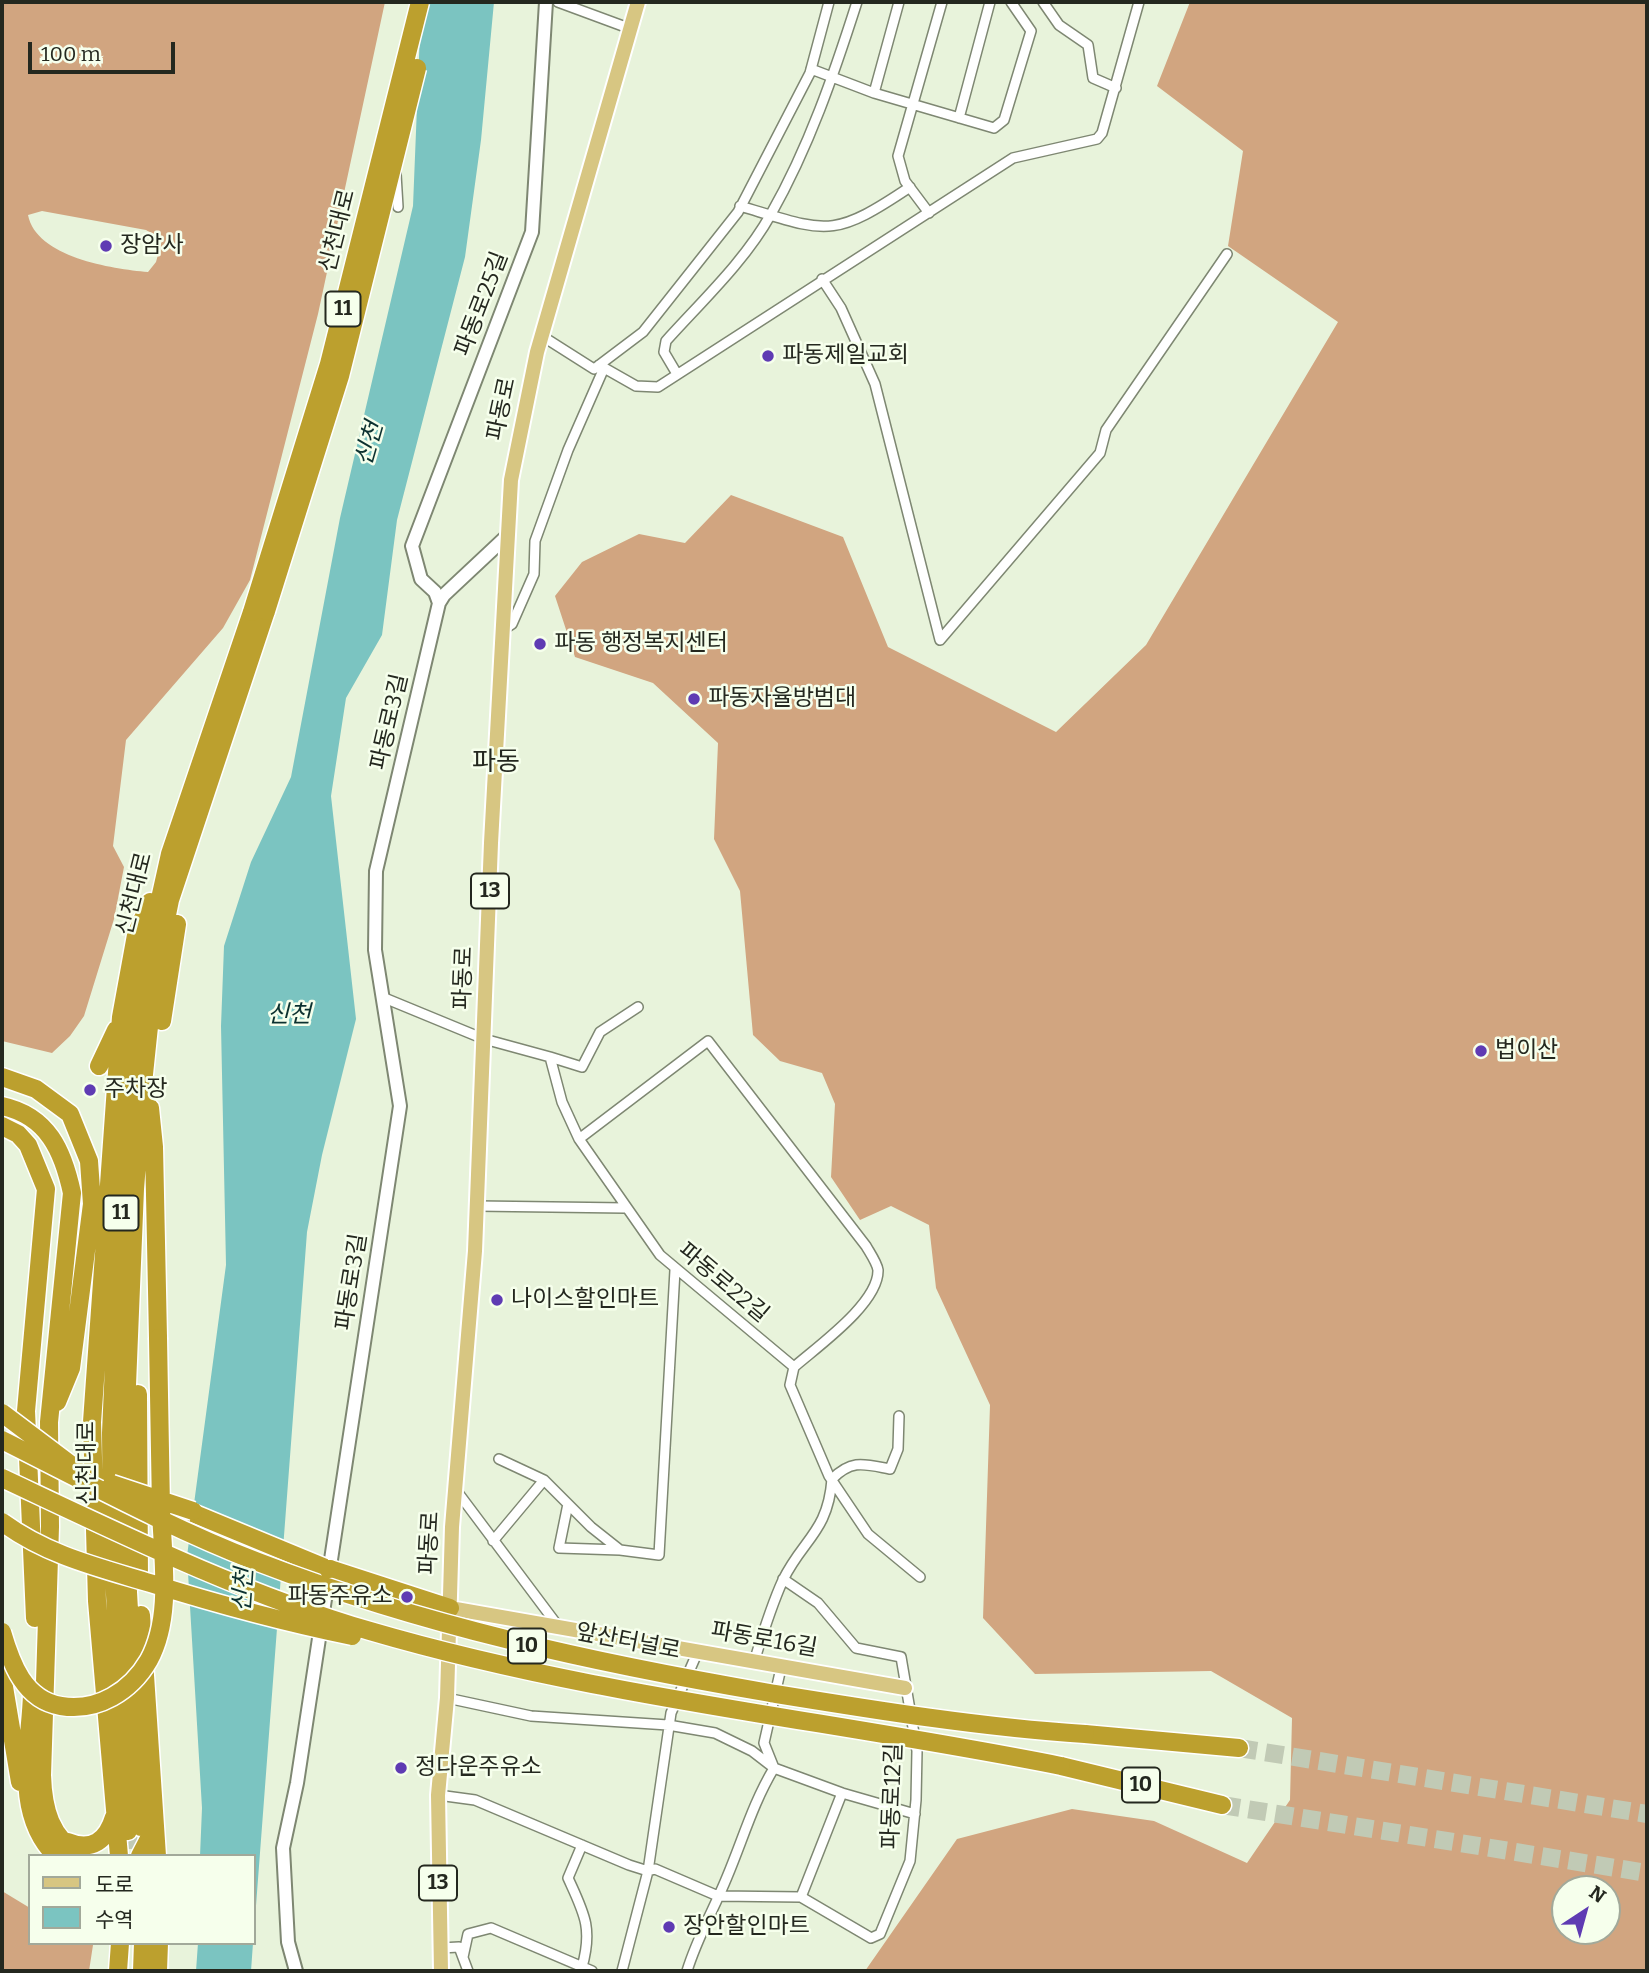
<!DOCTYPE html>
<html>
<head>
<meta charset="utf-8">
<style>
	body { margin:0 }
	#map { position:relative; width:1649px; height:1973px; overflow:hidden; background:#e8f3db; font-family:Bitter,"Noto Sans KR",serif }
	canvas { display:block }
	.frame { position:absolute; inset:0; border:4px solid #24281f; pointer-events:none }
	.legend { position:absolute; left:28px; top:1854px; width:228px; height:91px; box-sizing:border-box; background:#f6ffec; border:2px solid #a2a99a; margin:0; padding:9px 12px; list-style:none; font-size:21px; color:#24281f }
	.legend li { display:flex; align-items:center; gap:14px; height:35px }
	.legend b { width:35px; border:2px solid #a2a99a }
	.north { position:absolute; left:1551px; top:1875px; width:70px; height:70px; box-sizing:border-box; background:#f6ffec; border:2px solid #a2a99a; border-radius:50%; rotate:36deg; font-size:19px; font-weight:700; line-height:28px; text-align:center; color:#24281f }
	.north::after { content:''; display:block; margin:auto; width:24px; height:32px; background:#5f3bb3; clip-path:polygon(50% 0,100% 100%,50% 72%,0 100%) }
	.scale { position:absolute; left:28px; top:42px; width:147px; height:32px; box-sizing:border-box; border:4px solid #24281f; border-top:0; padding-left:9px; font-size:21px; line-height:24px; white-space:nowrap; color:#24281f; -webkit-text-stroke:5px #f6ffec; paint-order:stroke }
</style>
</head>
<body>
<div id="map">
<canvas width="1649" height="1973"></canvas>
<div class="frame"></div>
<ul class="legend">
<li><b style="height:9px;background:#d7c682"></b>도로</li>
<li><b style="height:19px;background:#7bc4c1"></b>수역</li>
</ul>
<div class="north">N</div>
<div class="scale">100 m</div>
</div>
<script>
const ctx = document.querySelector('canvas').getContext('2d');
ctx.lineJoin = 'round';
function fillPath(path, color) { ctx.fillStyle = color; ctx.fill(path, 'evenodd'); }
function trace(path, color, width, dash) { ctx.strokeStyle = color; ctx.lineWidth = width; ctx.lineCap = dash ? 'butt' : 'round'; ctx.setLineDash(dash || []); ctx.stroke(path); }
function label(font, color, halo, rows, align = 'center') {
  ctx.font = font + ' Bitter,"Noto Sans KR",serif'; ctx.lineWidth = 5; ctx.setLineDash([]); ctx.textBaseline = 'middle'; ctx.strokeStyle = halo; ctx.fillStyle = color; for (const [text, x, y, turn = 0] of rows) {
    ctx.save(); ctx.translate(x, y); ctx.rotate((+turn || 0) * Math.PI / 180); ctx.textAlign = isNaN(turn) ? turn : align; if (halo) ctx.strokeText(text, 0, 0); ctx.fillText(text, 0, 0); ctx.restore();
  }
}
fillPath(new Path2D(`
	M2,2H385L318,314L250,580L223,628L126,740L113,846L124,867L114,919L84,1016L70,1036L52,1053L2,1041ZM42,211L146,230L162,240L156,262L148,272C112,269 36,257 28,215Z
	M1190,2H1647V1971H865L957,1839L1072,1809L1154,1821L1247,1863L1290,1800L1292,1718L1211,1671L1035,1674L983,1618L990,1405L936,1288L929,1225L891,1206L860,1220L831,1177L835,1104L822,1073L780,1061L753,1035L740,891L714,839L718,743L653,683L575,657L555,596L582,562L639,534L685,543L731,495L843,537L888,647L1056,732L1146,645L1338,322L1228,246L1243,151L1157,86ZM1565,1889H1607V1931H1565Z
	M2,1891L30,1908V1943L93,1945L89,1971H2Z`), '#d1a580');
fillPath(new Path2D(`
	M427,2H494L481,140L465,257L397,520L382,635L346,698L331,796L356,1019L322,1155L307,1232L254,1932V1856H200L202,1808L187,1556L226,1265L221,1026L224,946L251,862L291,777L340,518L413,206L420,32Z
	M198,1943H253L251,1971H196Z`), '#7bc4c1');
trace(new Path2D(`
	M1239,1748L1647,1814
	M1222,1805L1647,1873
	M128,1831L129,1856`), '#c1cab5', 18, [18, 9]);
const street = new Path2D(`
	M558,2L631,29
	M899,2L874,93L994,128L1004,120L1031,31L1011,2
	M1043,2L1059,25L1088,45L1093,78L1116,88
	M811,69L874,93
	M959,118L990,2
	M396,174L398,207
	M740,206C827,232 831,240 910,187
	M929,213L905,181L898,156L942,2
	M822,279L841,308L875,384L940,640L1100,453L1106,430L1227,254
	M542,336L594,369L643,332L738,212L810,73L829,2
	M599,365L636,386L658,387L1013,158L1097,139L1102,133L1139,2
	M677,374L664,352L666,341C702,301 745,261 771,214C809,147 834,74 857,2
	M503,630L512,624L534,574L535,541L568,450L604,368
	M382,997L484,1039L550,1057L562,1102L579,1139L660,1255L794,1367L790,1385L829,1476L868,1534L920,1577
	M550,1057L582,1067L600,1032L638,1007
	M579,1139L708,1041L866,1246C870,1253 877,1263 878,1270C879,1303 818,1346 794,1367
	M477,1206L625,1208
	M499,1459L544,1480L591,1527L620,1550L659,1555L675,1270
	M456,1490L558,1626
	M568,1504L559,1548L620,1550
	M493,1541L544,1480
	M754,1662C762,1636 771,1606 783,1580C803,1539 828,1532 832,1479C852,1459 864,1464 890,1469L898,1449L899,1416
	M447,1698L531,1716L668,1725L715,1733L752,1751L774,1768L842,1793L915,1814
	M438,1795L475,1800L629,1865L648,1871L655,1869L718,1896L801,1897L871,1938L880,1934L910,1861L916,1800L917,1751L901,1657L856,1648L818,1603L783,1579
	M801,1897L842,1793
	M441,1948L459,1947L468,1971
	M463,1957L468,1934L491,1928L592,1971
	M582,1967C593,1928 584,1913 568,1878L582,1845
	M622,1971L648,1871L671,1713L698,1651L701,1652
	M687,1971C697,1938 714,1909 727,1877C743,1839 753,1803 774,1768L764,1743L781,1668L777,1667`);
const secondary = new Path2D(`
	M439,603L435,592L421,579L412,546L532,232L546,2
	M296,1971L288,1942L283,1848L297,1783L400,1106L375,950L376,871L439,603L444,595L508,535`);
const primary = new Path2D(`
	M450,1608L905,1688
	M441,1971L438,1795L447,1698L452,1527L475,1251L491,843L511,480L537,352L638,2`);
const highway = new Path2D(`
	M162,1021L177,924
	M99,1066L116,1030
	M2,1077L36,1089L70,1114L89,1161L92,1204L71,1368L57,1402
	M2,1106C48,1116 63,1151 72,1193L49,1422L50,1527L42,1775C43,1808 50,1839 82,1856
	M150,1108L154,1147L158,1338
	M2,1126L18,1134L28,1145L46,1189L26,1411L35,1618
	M138,1394L139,1580
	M178,1507L328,1569
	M330,1569L450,1608
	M141,1615L157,1856
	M2,1675L20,1782
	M32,1695C30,1748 13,1814 56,1856
	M1085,1734L1239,1748
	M1061,1766L1222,1805
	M141,1827L125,1538V1434L135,1189L144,1074L154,979L170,900L266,611
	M128,1831L112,1540L111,1433L125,1114L135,1011L170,854L252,612
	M68,1842C92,1852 107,1840 114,1817
	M119,1856L97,1601L92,1422L121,1017L136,935L150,902
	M140,1856L154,1829
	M118,1971L120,1943
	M142,1971L143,1943
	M158,1971L159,1943`);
trace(street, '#7e8772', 12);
trace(secondary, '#7e8772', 16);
trace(primary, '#fff', 18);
trace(highway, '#fff', 21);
trace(street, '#fff', 9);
trace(secondary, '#fff', 12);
trace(primary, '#d7c682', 14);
trace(highway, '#bca02e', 18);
const highwayBridge = new Path2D(`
	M266,611L340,376L417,68
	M252,612L329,364L420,2
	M2,1413L75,1468
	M2,1440C86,1482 170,1528 258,1562C424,1626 595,1663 770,1693C875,1710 979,1727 1085,1734
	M2,1478C121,1534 243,1594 370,1631C595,1697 831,1720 1061,1766
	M112,1484L193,1511
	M2,1522C47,1555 97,1567 150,1583C217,1604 283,1622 352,1636
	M328,1569H330
	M2,1632C11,1663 24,1700 61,1706C98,1712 131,1691 149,1660C173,1616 162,1555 161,1508C160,1451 159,1394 158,1338`);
trace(highwayBridge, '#fff', 21, []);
trace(highwayBridge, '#bca02e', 18);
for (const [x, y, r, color] of [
	[106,246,7,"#5f3bb3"],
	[768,356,7,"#5f3bb3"],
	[540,644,7,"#5f3bb3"],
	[694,699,7,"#5f3bb3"],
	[1481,1051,7,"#5f3bb3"],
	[90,1090,7,"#5f3bb3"],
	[497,1300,7,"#5f3bb3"],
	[407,1597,7,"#5f3bb3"],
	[401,1768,7,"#5f3bb3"],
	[669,1927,7,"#5f3bb3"]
]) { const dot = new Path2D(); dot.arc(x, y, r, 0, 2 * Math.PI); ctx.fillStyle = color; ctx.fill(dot); trace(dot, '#f6ffec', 2.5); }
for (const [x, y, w] of [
	[343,309,35],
	[490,891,38],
	[121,1213,35],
	[527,1646,38],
	[1141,1785,38],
	[438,1883,38]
]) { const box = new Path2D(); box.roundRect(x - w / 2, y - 17.5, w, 35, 5); ctx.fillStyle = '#f6ffec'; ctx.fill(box); trace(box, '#24281f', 2); }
label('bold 21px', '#24281f', null, [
	["11",343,309],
	["13",490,891],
	["11",121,1213],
	["10",527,1646],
	["10",1141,1785],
	["13",438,1883]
]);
label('23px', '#24281f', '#f6ffec', [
	["신천대로",338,231,-76],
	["파동로25길",482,304,-69],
	["파동로",502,409,-78],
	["파동로3길",390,722,-77],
	["신천대로",135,894,-76],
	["파동로",464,978,-88],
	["파동로3길",352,1282,-81],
	["파동로22길",723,1283,40],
	["신천대로",88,1463,-90],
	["파동로",430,1543,-87],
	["파동로16길",764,1640,10],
	["앞산터널로",628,1642,11],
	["파동로12길",893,1796,-88]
]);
label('23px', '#24281f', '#f6ffec', [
	["장암사",120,246],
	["파동제일교회",782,356],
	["파동 행정복지센터",554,644],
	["파동자율방범대",708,699],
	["법이산",1495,1051],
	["주차장",104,1090],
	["나이스할인마트",511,1300],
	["파동주유소",393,1597,"right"],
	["정다운주유소",415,1768],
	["장안할인마트",683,1927]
], 'left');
label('italic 24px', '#0c3130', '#f6ffec', [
	["신천",370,444,-74],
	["신천",289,1015],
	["신천",244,1590,-86]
]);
label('26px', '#24281f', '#f6ffec', [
	["파동",496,763]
]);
</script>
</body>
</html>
